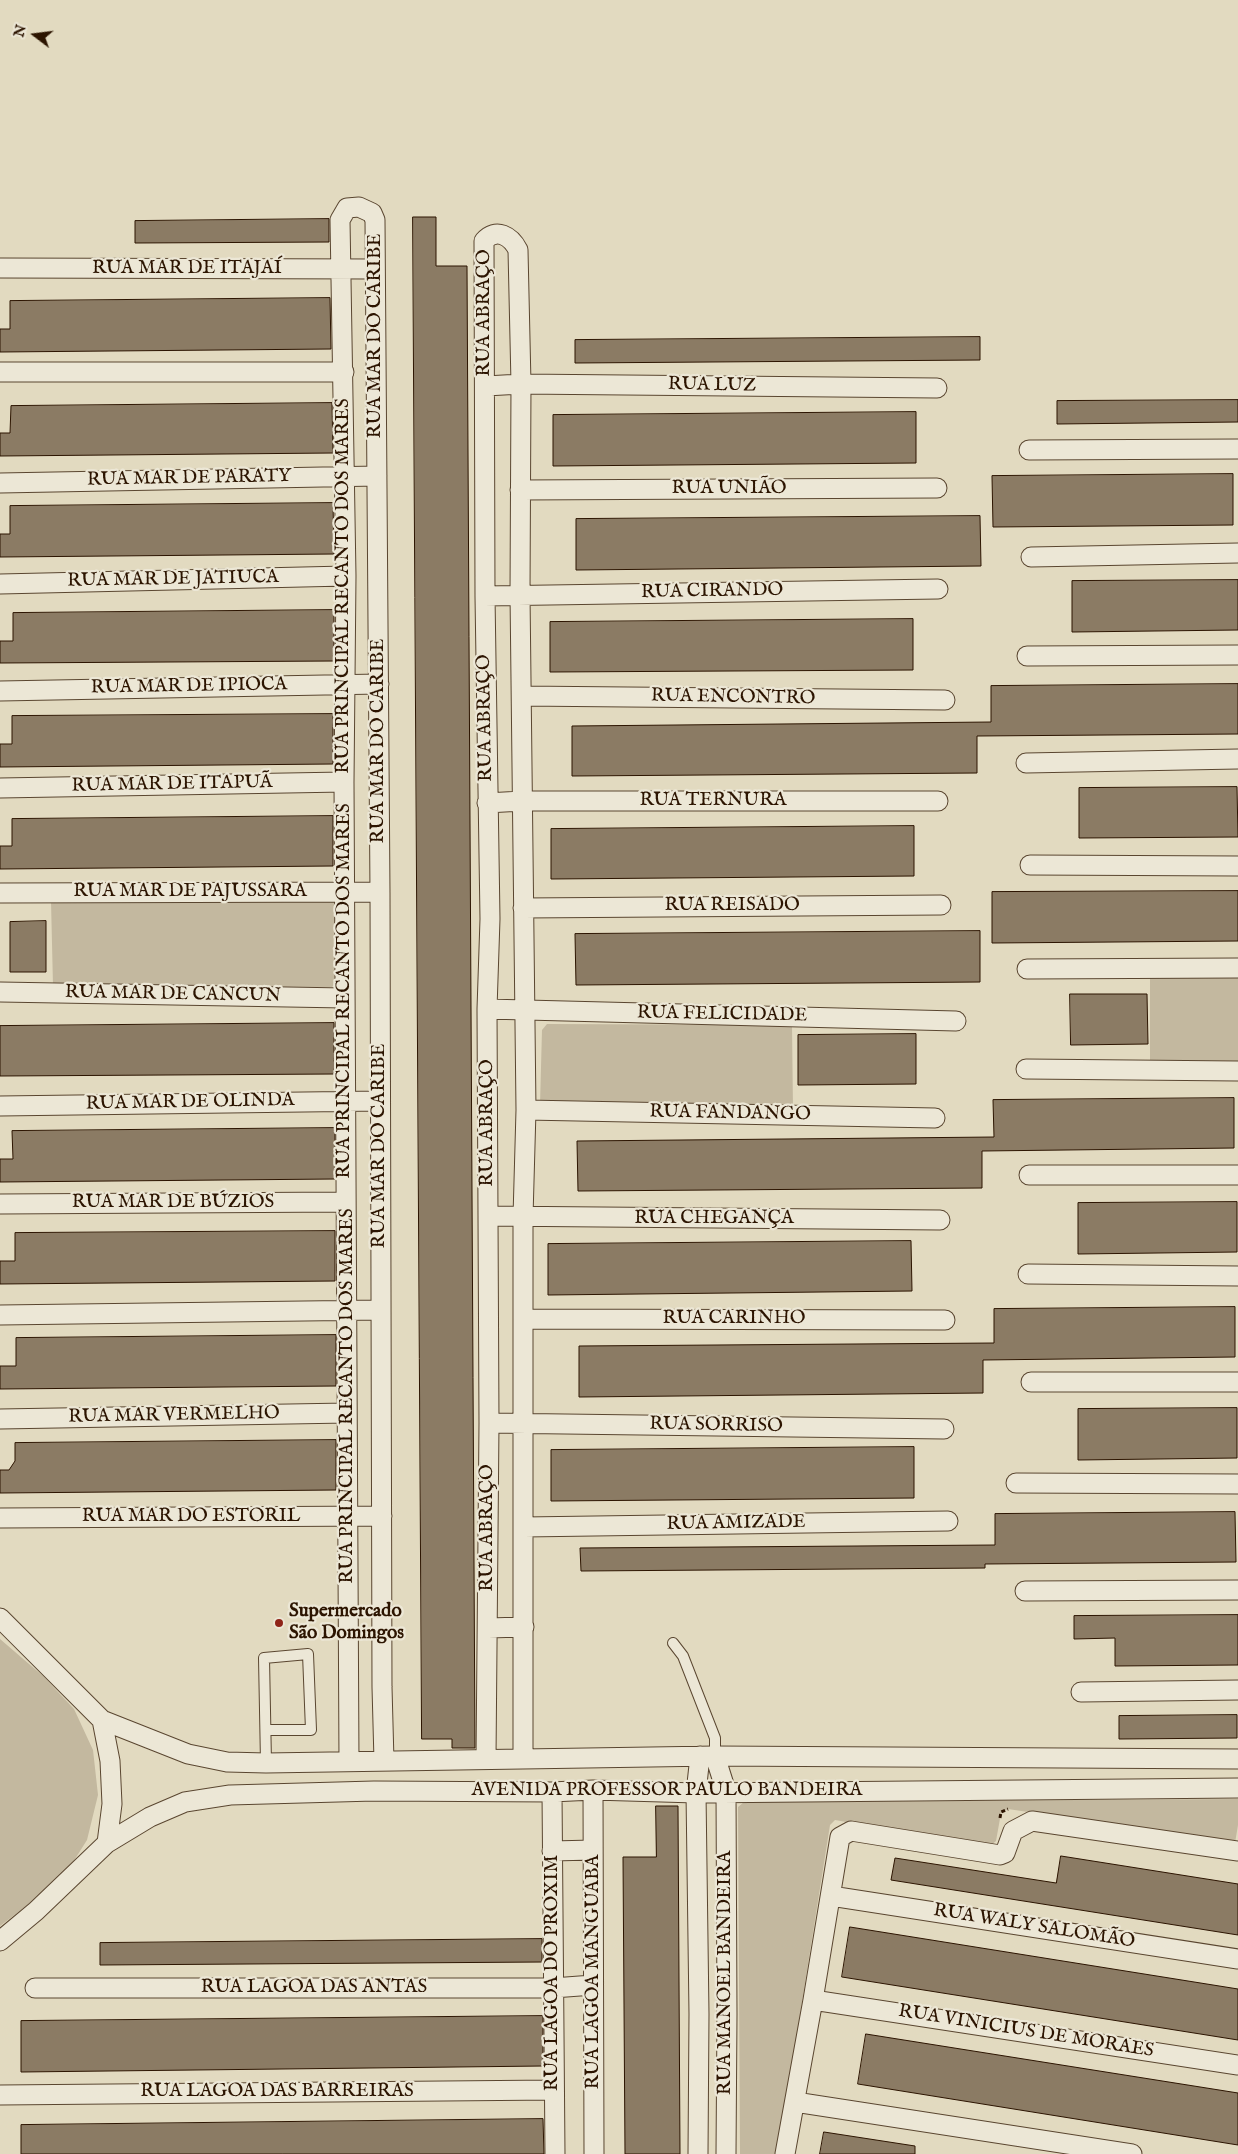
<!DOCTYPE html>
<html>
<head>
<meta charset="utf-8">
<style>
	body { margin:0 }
	#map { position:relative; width:1238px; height:2154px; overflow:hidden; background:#e2dac0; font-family:"IM FELL English",serif }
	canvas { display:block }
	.north { position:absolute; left:10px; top:10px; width:50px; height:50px; -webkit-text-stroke:4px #ece7d6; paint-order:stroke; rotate:285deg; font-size:14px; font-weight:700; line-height:20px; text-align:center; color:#2c1400 }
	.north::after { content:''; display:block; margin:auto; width:18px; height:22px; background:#2c1400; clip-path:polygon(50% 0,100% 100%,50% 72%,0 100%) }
</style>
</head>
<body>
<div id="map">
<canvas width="1238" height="2154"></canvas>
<div class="north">N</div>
</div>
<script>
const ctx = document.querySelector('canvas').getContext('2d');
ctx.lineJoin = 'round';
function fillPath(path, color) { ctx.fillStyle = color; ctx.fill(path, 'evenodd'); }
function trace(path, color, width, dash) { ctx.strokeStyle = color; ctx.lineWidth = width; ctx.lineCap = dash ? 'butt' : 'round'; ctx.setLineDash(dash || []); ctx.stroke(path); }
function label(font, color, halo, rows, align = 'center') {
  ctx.font = font + ' "IM FELL English",serif'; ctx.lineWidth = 4.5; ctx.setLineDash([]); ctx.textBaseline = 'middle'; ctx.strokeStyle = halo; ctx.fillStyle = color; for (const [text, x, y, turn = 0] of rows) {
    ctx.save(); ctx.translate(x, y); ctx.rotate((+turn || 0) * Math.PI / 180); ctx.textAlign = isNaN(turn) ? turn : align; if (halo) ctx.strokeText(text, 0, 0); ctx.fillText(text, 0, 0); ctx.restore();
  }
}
fillPath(new Path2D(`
	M51,901L335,902L339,906L338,981L332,987L53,986Z
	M1150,975L1238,976V1061L1150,1060Z
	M547,1024L792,1025L793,1110L540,1105L542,1030Z
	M0,1639L43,1676L74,1709L93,1750L98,1795L87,1840L63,1878L0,1926Z
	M1238,1799V1825L1235,1843L1008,1809L1001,1813L996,1841L989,1847L835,1820L830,1825L778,2154H740L738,1807L744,1802Z`), '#c3b89f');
const building = new Path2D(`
	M413,217H436V266H467L475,1748H452V1739H422Z
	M329,219V242L135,243V221Z
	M330,298L331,349L0,352V329H10V301Z
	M980,337V360L575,363V340Z
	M1238,400V422L1057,424V401Z
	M332,403L333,453L0,456V433H10L11,406Z
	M916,412V463L553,466V415Z
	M1233,474V525L993,527L992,476Z
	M333,503L334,554L0,557V534H10V506Z
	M980,516L981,566L576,570V519Z
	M1238,580V630L1072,632V581Z
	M334,610V661L0,663V641H13V613Z
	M913,619V670L550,672V622Z
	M1238,684V734L977,736V773L572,776V726L991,722V686Z
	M333,714V764L0,767V744H12V716Z
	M1237,787L1238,837L1079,838V788Z
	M333,816V866L0,869V846H12V819Z
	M914,826V876L551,879V829Z
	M1238,891V941L992,943V892Z
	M46,921V972H10V922Z
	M980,931V982L576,985L575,934Z
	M1070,994H1147L1148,1044L1071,1045Z
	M334,1023V1074L0,1076V1026Z
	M916,1034V1084L798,1085V1035Z
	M1234,1098V1148L982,1151V1188L578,1191L577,1141L994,1137L993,1100Z
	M335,1128V1179L0,1182V1159H13L12,1131Z
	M1237,1202V1252L1078,1254V1203Z
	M335,1231V1281L0,1284V1261H15V1233Z
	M911,1241L912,1291L548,1295V1244Z
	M1235,1307V1357L983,1360V1393L579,1397V1346L994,1343V1309Z
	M336,1335V1386L0,1389V1366H16V1338Z
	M1237,1408V1458L1078,1460V1409Z
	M336,1440V1490L0,1493V1470H9L15,1461V1443Z
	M914,1447V1498L551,1501V1450Z
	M1235,1512L1236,1562L985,1564V1568L581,1571L580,1548L995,1545V1514Z
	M1238,1615V1665L1115,1666V1638L1074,1639V1616Z
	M1237,1715V1738L1119,1739V1716Z
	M656,1806H678L680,2154H625L623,1857H656Z
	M1061,1856L1238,1884V1935L891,1880L895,1858L1056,1883Z
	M850,1927L1238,1989V2040L842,1977Z
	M542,1939V1962L100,1965V1943Z
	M543,2016V2066L21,2072V2021Z
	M866,2034L1238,2093V2145L858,2084Z
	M543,2119L544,2154H21V2125Z
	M824,2132L915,2146V2154H820Z`);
fillPath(building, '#8b7b64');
trace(building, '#2c1400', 1);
const lane = new Path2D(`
	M673,1643L683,1656L715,1738V1756
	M266,1730H311L308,1654L264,1658L266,1763`);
const street = new Path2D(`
	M0,268L374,269
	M0,372H344
	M486,386L521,384L937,388
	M1029,450L1238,449
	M0,483L377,476
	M520,490L937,488
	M1031,557L1238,553
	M0,584L346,576
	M485,596L938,589
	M1027,656L1238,655
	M0,691L379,684
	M522,696L945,700
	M1026,763L1238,759
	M0,788L344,782
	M487,803L522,801H938
	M1030,865L1238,866
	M0,893L380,892
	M523,908L941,905
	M1027,969L1238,968
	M0,992L345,998
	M487,1009L956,1021
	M1026,1069L1238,1071
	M0,1106L380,1101
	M526,1110L935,1118
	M1029,1175H1238
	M0,1204L346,1202
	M488,1216L940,1220
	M1028,1274L1238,1276
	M0,1315L380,1310
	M523,1319L945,1320
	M1031,1382H1238
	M0,1419L347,1413
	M489,1423L944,1429
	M1016,1483L1238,1484
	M0,1518L382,1516
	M524,1527L948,1521
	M1025,1591L1238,1590
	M0,1618L102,1720L188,1754L227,1762L266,1763L715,1756L1238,1759
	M488,1628L524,1627
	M1081,1692L1238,1690
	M102,1720L110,1761L112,1804L107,1843
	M715,1756L726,1791L727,2014L726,2154
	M486,1758L489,1423L487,1009L490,919L485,596L484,241C496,227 511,236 518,250L521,384L520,594L526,1110L523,1217V1758
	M349,1761L344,782L346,576L340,220L347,208L359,207L372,213L375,220L380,892L382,1687L384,1761
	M593,1790L594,2154
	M552,1792L555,2154
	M552,1851L593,1850
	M831,1896L1238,1959
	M0,1941L36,1911L107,1843L150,1817L185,1802L230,1795L374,1791L552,1792L593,1790L696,1793L1238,1788
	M35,1988H553L593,1985
	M813,2000L1238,2065
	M0,2095L554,2090
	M795,2102L1132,2154
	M698,2154L699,2014L696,1793L700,1756
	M785,2154L813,2000L840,1837L851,1831L1000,1855L1005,1853L1013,1831L1032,1821L1238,1851`);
trace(lane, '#5a4630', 12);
trace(street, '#5a4630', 21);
trace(new Path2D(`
	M1000,1818L1001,1812L1008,1809`), '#2c1400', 3, [4, 2.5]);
trace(lane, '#ece7d6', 10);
trace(street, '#ece7d6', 19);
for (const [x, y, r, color] of [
	[279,1623,5,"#8f2418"]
]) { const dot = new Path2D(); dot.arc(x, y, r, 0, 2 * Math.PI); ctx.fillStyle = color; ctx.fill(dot); trace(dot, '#ece7d6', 2); }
label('19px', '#2c1400', '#ece7d6', [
	["RUA MAR DE ITAJAÍ",187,269],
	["RUA ABRAÇO",485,313,-90],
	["RUA MAR DO CARIBE",376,336,-90],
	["RUA LUZ",712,386,1],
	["RUA MAR DE PARATY",189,479,-1],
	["RUA UNIÃO",729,489],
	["RUA MAR DE JATIUCA",173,580,-1],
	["RUA PRINCIPAL RECANTO DOS MARES",344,586,-90],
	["RUA CIRANDO",712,592,-1],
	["RUA MAR DE IPIOCA",189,687,-1],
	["RUA ENCONTRO",733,698,1],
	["RUA ABRAÇO",486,718,-91],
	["RUA MAR DO CARIBE",379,741,-90],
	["RUA MAR DE ITAPUÃ",172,785,-1],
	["RUA TERNURA",713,801],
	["RUA MAR DE PAJUSSARA",190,892],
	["RUA REISADO",732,906],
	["RUA PRINCIPAL RECANTO DOS MARES",345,991,-90],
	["RUA MAR DE CANCUN",173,995,1],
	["RUA FELICIDADE",722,1015,1],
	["RUA MAR DE OLINDA",190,1103,-1],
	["RUA FANDANGO",730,1114,1],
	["RUA ABRAÇO",488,1123,-90],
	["RUA MAR DO CARIBE",380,1146,-90],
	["RUA MAR DE BÚZIOS",173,1203],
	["RUA CHEGANÇA",714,1219],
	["RUA CARINHO",734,1319],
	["RUA PRINCIPAL RECANTO DOS MARES",348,1396,-90],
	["RUA MAR VERMELHO",174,1416,-1],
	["RUA SORRISO",716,1426,1],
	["RUA MAR DO ESTORIL",191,1517],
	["RUA AMIZADE",736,1524,-1],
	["RUA ABRAÇO",488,1528,-90],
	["AVENIDA PROFESSOR PAULO BANDEIRA",667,1791],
	["RUA WALY SALOMÃO",1034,1927,9],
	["RUA LAGOA MANGUABA",594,1972,-90],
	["RUA LAGOA DO PROXIM",553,1973,-90],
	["RUA MANOEL BANDEIRA",726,1973,-90],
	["RUA LAGOA DAS ANTAS",314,1988],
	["RUA VINICIUS DE MORAES",1026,2032,9],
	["RUA LAGOA DAS BARREIRAS",277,2092]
]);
label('bold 19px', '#2c1400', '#ece7d6', [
	["Supermercado",289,1612],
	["São Domingos",289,1634]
], 'left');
</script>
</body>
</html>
